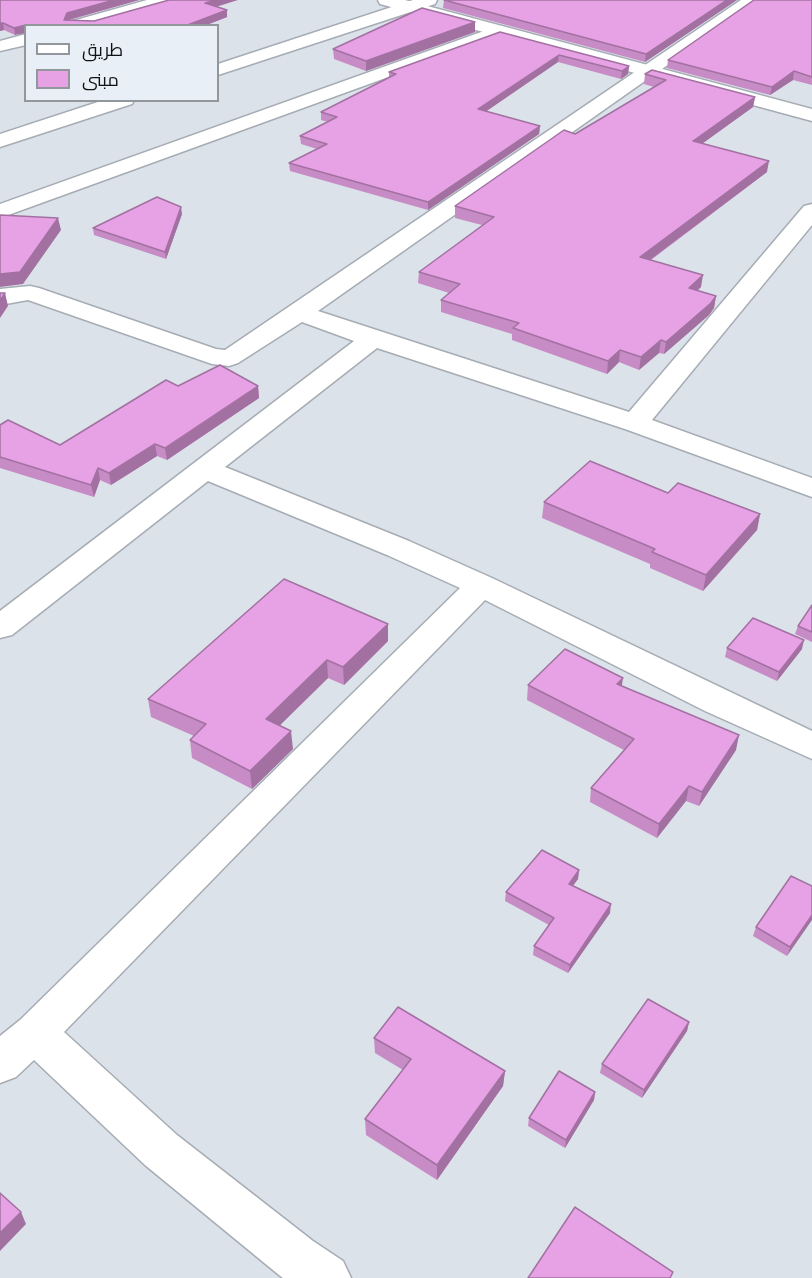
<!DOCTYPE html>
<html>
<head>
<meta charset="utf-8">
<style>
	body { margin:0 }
	#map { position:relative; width:812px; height:1278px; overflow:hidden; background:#dbe2e9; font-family:Ubuntu,Cairo,sans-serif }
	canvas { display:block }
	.legend { position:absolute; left:24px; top:24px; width:195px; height:78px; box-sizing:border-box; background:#e9eff6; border:2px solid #92979c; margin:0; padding:8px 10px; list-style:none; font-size:18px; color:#0f1214 }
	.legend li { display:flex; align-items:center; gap:12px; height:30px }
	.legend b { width:30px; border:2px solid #92979c }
</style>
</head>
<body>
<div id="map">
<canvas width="812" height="1278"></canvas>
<ul class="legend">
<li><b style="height:8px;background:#fff"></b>طريق</li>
<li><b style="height:16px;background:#e7a2e6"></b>مبنى</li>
</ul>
</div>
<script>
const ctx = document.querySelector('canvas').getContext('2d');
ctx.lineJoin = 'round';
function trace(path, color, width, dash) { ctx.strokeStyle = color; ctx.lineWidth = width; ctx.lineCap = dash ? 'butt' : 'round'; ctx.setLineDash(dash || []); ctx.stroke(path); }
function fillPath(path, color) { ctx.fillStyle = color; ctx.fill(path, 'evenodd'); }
const street = new Path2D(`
	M147,0H173L171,4L95,26H67L69,22Z
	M413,0H437L435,4L218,75V64Z
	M741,0H760L318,311L629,412L804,206L812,204V225L652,420L812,478V497L625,429L377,348L225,467L409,541L492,578L812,731V759L705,711L485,600L64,1032L177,1135L313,1241L343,1261L351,1278H283L279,1275L145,1165L34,1060L16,1077L0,1083V1036L20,1020L460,588L387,555L208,481L12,635L0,638V611L354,341L302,322L238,363L229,366L212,364L28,300L0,305V289L30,286L39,288L216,349L225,350Z
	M498,26L504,27L507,31L504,35L0,218V204Z
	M26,34V45L0,51V41Z
	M104,100H134L132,104L0,147V134Z`);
const secondary = new Path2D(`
	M378,0H405L812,109V121L380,4Z`);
trace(street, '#a6acb3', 3);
trace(secondary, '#a6acb3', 3);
fillPath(street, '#fff');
fillPath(secondary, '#fff');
fillPath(new Path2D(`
	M0,0H139L69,20L94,21L216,7L227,10V17L204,26H26L15,35L4,30L0,31Z
	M444,0H737L645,62L443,8Z
	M812,0V85L793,80L770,95L667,68L668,60Z
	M475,32L366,71L334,59L333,49Z
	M500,32L629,66L628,74L621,79L558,62L486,111L540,126L539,134L428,210L290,171L289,163L317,149L301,144L300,136L328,122L321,120V112L389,78V72Z
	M645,74L755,97L753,107L703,143L767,172L651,260L701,287L697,291L716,296L714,308L709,315L664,354L659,353L639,370L619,362L607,374L512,340V334L441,312V300L449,293L418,283L419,272L482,225L455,218V206L654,87L644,84Z
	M182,214L166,259L94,235L93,228Z
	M178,386H258L259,398L167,460L157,456L111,485L100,480L94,497L0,468V425L60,445Z
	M668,493L760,514L757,530L703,591L650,568V564L542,518L544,502Z
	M812,605V642L795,634L798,626Z
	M388,624V641L344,685L328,678L279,726L293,749L252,789L192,758L190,740L194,736L151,717L148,699Z
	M727,648L802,649L777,681L725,657Z
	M528,685L622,686L736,750L699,806L686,801L657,838L590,802L591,788L624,750L527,700Z
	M579,870L578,879L573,886L610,913L568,973L533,955L534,946L549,925L505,901L506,892Z
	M812,886L787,956L753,936L756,927Z
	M689,1022L687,1031L642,1098L600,1073L602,1064Z
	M374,1038L505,1071L503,1086L437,1180L366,1135L365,1119L403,1070L375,1053Z
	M595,1092L594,1100L565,1148L528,1126L529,1118Z`), '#c78bc6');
fillPath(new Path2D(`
	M114,0H139L68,20H64L67,13Z
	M216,0H238L206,10L205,3Z
	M727,0H737L645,62L646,54Z
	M227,10V17L204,26H185Z
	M475,22V32L366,71V61Z
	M0,23H3L4,30L0,31Z
	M26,26V33L15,35L14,28Z
	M559,55L558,62L478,117V109Z
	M629,66L628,74L621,79L622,71Z
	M794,71L793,80L770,95L772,87Z
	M755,97L753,107L692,151L693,141Z
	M540,126L539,134L428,210V202Z
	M769,161L767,172L639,268L640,257Z
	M181,207L182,214L166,259L165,252Z
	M58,218L61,230L23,284L0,287V274Z
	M703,275L701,287L687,300L689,288Z
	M5,293L8,306L0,318V301Z
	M716,296L714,308L709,315L664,354L666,342Z
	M661,340L659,353L639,370L641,357Z
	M620,350L619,362L607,374L608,361Z
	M258,386L259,398L167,460L165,448Z
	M155,444L157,456L111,485L109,473Z
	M98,468L100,480L94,497L91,485Z
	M760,514L757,530L703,591L706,575Z
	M388,624V641L344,685L343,667Z
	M804,640L802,649L777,681L779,672Z
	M327,660L328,678L268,737L266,719Z
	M623,678L621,692L617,684Z
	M291,731L293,749L252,789L250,771Z
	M739,735L736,750L699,806L702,792Z
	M689,786L686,801L657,838L659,824Z
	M579,870L578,879L568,892L569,884Z
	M611,904L610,913L568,973L570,965Z
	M812,915V920L787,956L790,947Z
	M689,1022L687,1031L642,1098L644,1090Z
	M505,1071L503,1086L437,1180V1165Z
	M595,1092L594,1100L565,1148L566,1140Z
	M21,1212L26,1224L0,1251V1233Z`), '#a271a1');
const building = new Path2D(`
	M0,0H114L67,13L64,20L94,21L169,0H216L205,3L227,10L185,26L26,25L14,28L3,23H0Z
	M445,0H727L646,54L444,0Z
	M754,0H812V77L794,71L772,87L668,60Z
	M422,8L475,22L366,61L333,49Z
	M500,32L629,66L622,71L559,55L478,109L540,126L428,202L289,163L327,144L300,136L337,117L321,112L396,74L389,72Z
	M652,70L755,97L693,141L769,161L640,257L703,275L689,288L716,296L711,303L666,342L661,340L641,357L620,350L608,361L513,328L519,323L441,300L460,284L419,272L494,217L455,206L564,130L575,134L666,80L645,74Z
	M157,197L181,207L165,252L93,228Z
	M0,215L58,218L20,272L0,274Z
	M0,293H5L0,301Z
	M220,365L258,386L165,448L155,444L109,473L98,468L91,485L0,457V425L8,420L60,445L166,380L178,386Z
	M590,461L668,493L678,483L760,514L706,575L652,552L655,549L544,502Z
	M284,579L388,624L343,667L327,660L266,719L291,731L250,771L190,740L206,724L148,699Z
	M812,605V632L798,626Z
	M753,618L804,640L779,672L727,648Z
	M565,649L623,678L617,684L739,735L702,792L689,786L659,824L591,788L634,739L528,685Z
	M542,850L579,870L569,884L611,904L570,965L534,946L554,918L506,892Z
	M791,876L812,886V915L790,947L756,927Z
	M648,999L689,1022L644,1090L602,1064Z
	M398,1007L505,1071L437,1165L365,1119L411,1059L374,1038Z
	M559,1071L595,1092L566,1140L529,1118Z
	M0,1193L21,1212L0,1233Z
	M575,1207L673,1272L670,1278H528Z`);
fillPath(building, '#e7a2e6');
trace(building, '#a271a1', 1.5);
</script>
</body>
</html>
